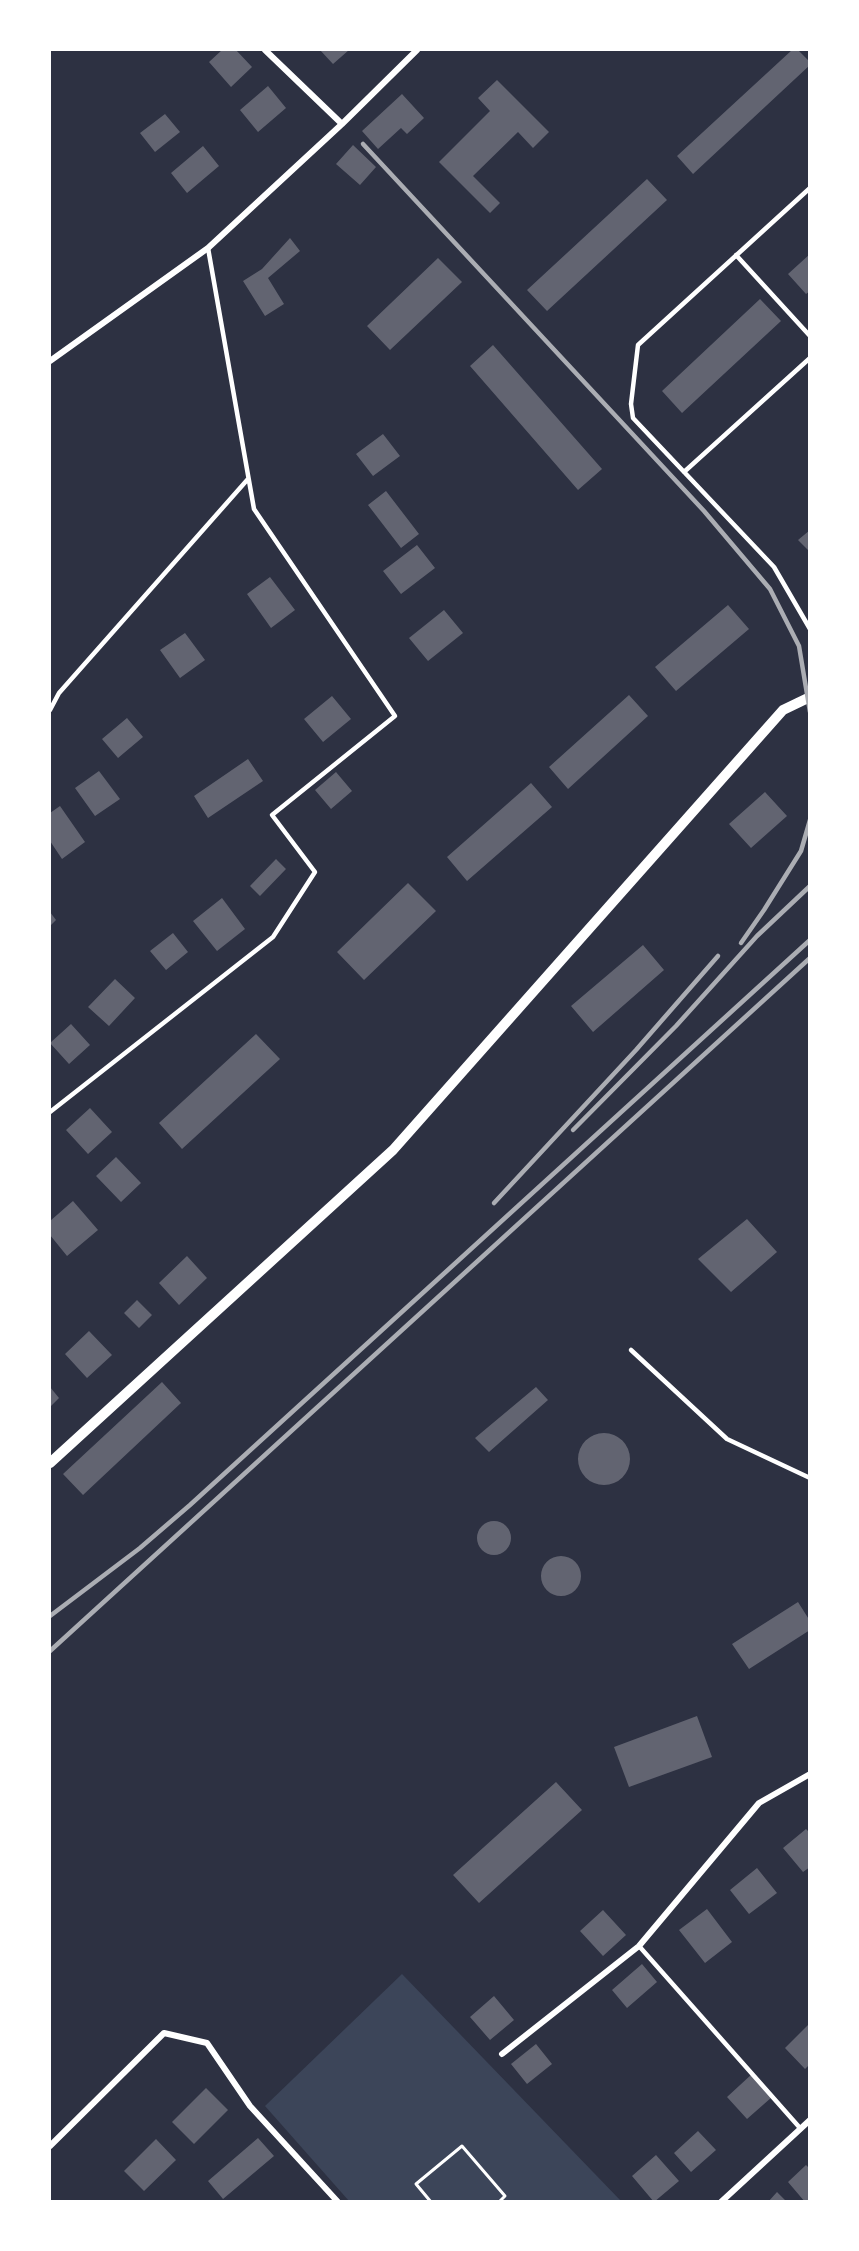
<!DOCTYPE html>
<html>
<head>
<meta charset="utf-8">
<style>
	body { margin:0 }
	#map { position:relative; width:859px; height:2251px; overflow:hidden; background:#2d3142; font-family:Commissioner,sans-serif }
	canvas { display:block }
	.frame { position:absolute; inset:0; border:51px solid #fff; pointer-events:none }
</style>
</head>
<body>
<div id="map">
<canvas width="859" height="2251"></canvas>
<div class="frame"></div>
</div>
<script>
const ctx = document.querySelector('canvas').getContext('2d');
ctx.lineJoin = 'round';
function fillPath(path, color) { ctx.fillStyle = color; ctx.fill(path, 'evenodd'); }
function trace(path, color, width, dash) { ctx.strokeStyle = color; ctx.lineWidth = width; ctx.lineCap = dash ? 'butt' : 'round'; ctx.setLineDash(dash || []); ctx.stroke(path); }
fillPath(new Path2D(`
	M402,1974L621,2201H349L265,2106Z`), '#3c4559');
fillPath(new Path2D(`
	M222,50H236L252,67L231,87L209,62Z
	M320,50H349L333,64Z
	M792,50H798L810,62V65L693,174L677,156Z
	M497,80L549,132L533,148L518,132L473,176L500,203L490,213L439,162L490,111L478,98Z
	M268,86L286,108L258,132L240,110Z
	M402,94L424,118L407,134L401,128L378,149L362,131Z
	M165,114L180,132L155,152L140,133Z
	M353,145L376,167L360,185L336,164Z
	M203,146L219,166L187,193L171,173Z
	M647,179L667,200L547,311L527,290Z
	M290,238L300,251L268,278L284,304L265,316L243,281L262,269Z
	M810,254V291L806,294L788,274Z
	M438,258L462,282L390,350L367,326Z
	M760,299L781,321L682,413L662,391Z
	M493,345L602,469L578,490L470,366Z
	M383,434L400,456L373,476L356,454Z
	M386,491L419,534L401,548L368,505Z
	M810,530V552L798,540Z
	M417,545L435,568L401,594L383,571Z
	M270,577L295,610L271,628L247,594Z
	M728,605L749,629L676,691L655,667Z
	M444,610L463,633L428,661L409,638Z
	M185,633L205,660L180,678L160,650Z
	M629,695L648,716L568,789L549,767Z
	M332,696L351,719L323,742L304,719Z
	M127,718L143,737L118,758L102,739Z
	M248,759L263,781L208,818L194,796Z
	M99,771L120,799L95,816L75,788Z
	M336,772L352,791L331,809L315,790Z
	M531,783L552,807L467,881L447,857Z
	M765,792L787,816L751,848L729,824Z
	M60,806L85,842L62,859L50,841V813Z
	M276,859L286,869L260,896L250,886Z
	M408,883L436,911L364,980L337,952Z
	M222,898L245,929L217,951L193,921Z
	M50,912L56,920L50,926Z
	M173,933L188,952L166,970L150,951Z
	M643,945L664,970L593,1032L571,1006Z
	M115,979L135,998L109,1026L88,1007Z
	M71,1024L90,1045L69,1064L50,1043Z
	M256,1034L280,1059L182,1149L159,1123Z
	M90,1108L112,1132L88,1154L66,1130Z
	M116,1157L141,1183L121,1202L96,1176Z
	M73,1201L98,1230L67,1256L50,1235V1221Z
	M747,1219L777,1252L731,1292L698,1259Z
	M187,1256L207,1278L179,1305L159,1283Z
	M137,1300L152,1315L139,1328L124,1313Z
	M89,1331L112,1355L87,1378L65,1354Z
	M162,1382L181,1403L83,1495L63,1474Z
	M50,1387L59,1398L50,1407Z
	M536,1387L548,1400L489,1452L475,1438Z
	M578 1459a26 26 0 1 1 52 0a26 26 0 1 1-52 0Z
	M477 1538a17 17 0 1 1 34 0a17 17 0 1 1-34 0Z
	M541 1576a20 20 0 1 1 40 0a20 20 0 1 1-40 0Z
	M798,1602L810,1621V1630L749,1669L732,1644Z
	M697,1716L712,1757L629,1787L614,1747Z
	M556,1782L582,1810L479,1903L453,1875Z
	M806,1829L810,1833V1867L803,1872L783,1848Z
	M757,1868L777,1893L749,1914L730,1890Z
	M707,1909L732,1942L705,1963L679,1930Z
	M603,1910L626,1935L603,1956L580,1931Z
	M642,1964L657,1982L627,2008L612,1990Z
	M494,1996L514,2020L490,2040L470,2017Z
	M810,2023V2064L805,2069L785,2048Z
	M536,2044L552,2064L527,2084L511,2064Z
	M752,2074L772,2097L747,2119L727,2097Z
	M206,2088L228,2110L194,2144L172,2122Z
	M698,2131L716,2150L691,2172L674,2153Z
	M258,2138L274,2156L223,2199L208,2181Z
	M156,2139L176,2160L144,2191L124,2171Z
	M656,2155L679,2181L654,2202L632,2176Z
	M806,2165L810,2169V2199L805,2202L788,2182Z
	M777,2192L787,2202H768Z`), '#626471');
trace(new Path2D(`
	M431,2202L416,2184L462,2146L505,2196L499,2202`), '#fff', 3);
trace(new Path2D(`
	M810,188L638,345L631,404L633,418L774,567L810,629
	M736,255L810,336
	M684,472L810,358
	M50,710L59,693L248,479
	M50,1112L273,937L315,872L272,815L395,716L254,509L208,248
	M631,1350L727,1439L810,1478
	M639,1946L800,2128`), '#fff', 4.5);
trace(new Path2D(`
	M265,50L342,124
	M50,361L208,248L342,124L417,50
	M502,2054L639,1946L759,1803L810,1774
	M50,2146L164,2033L207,2043L250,2106L338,2202
	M721,2202L810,2120`), '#fff', 6);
trace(new Path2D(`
	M50,1463L393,1150L783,710L810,697`), '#fff', 10);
trace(new Path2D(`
	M363,144L704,511L770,589L799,646L810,712
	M741,943L764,910L801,851L810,820
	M573,1130L676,1026L757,936L810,886
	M494,1203L636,1050L718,956
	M50,1616L140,1548L190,1505L810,940
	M50,1651L810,958`), '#abadb3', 4.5);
</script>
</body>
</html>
